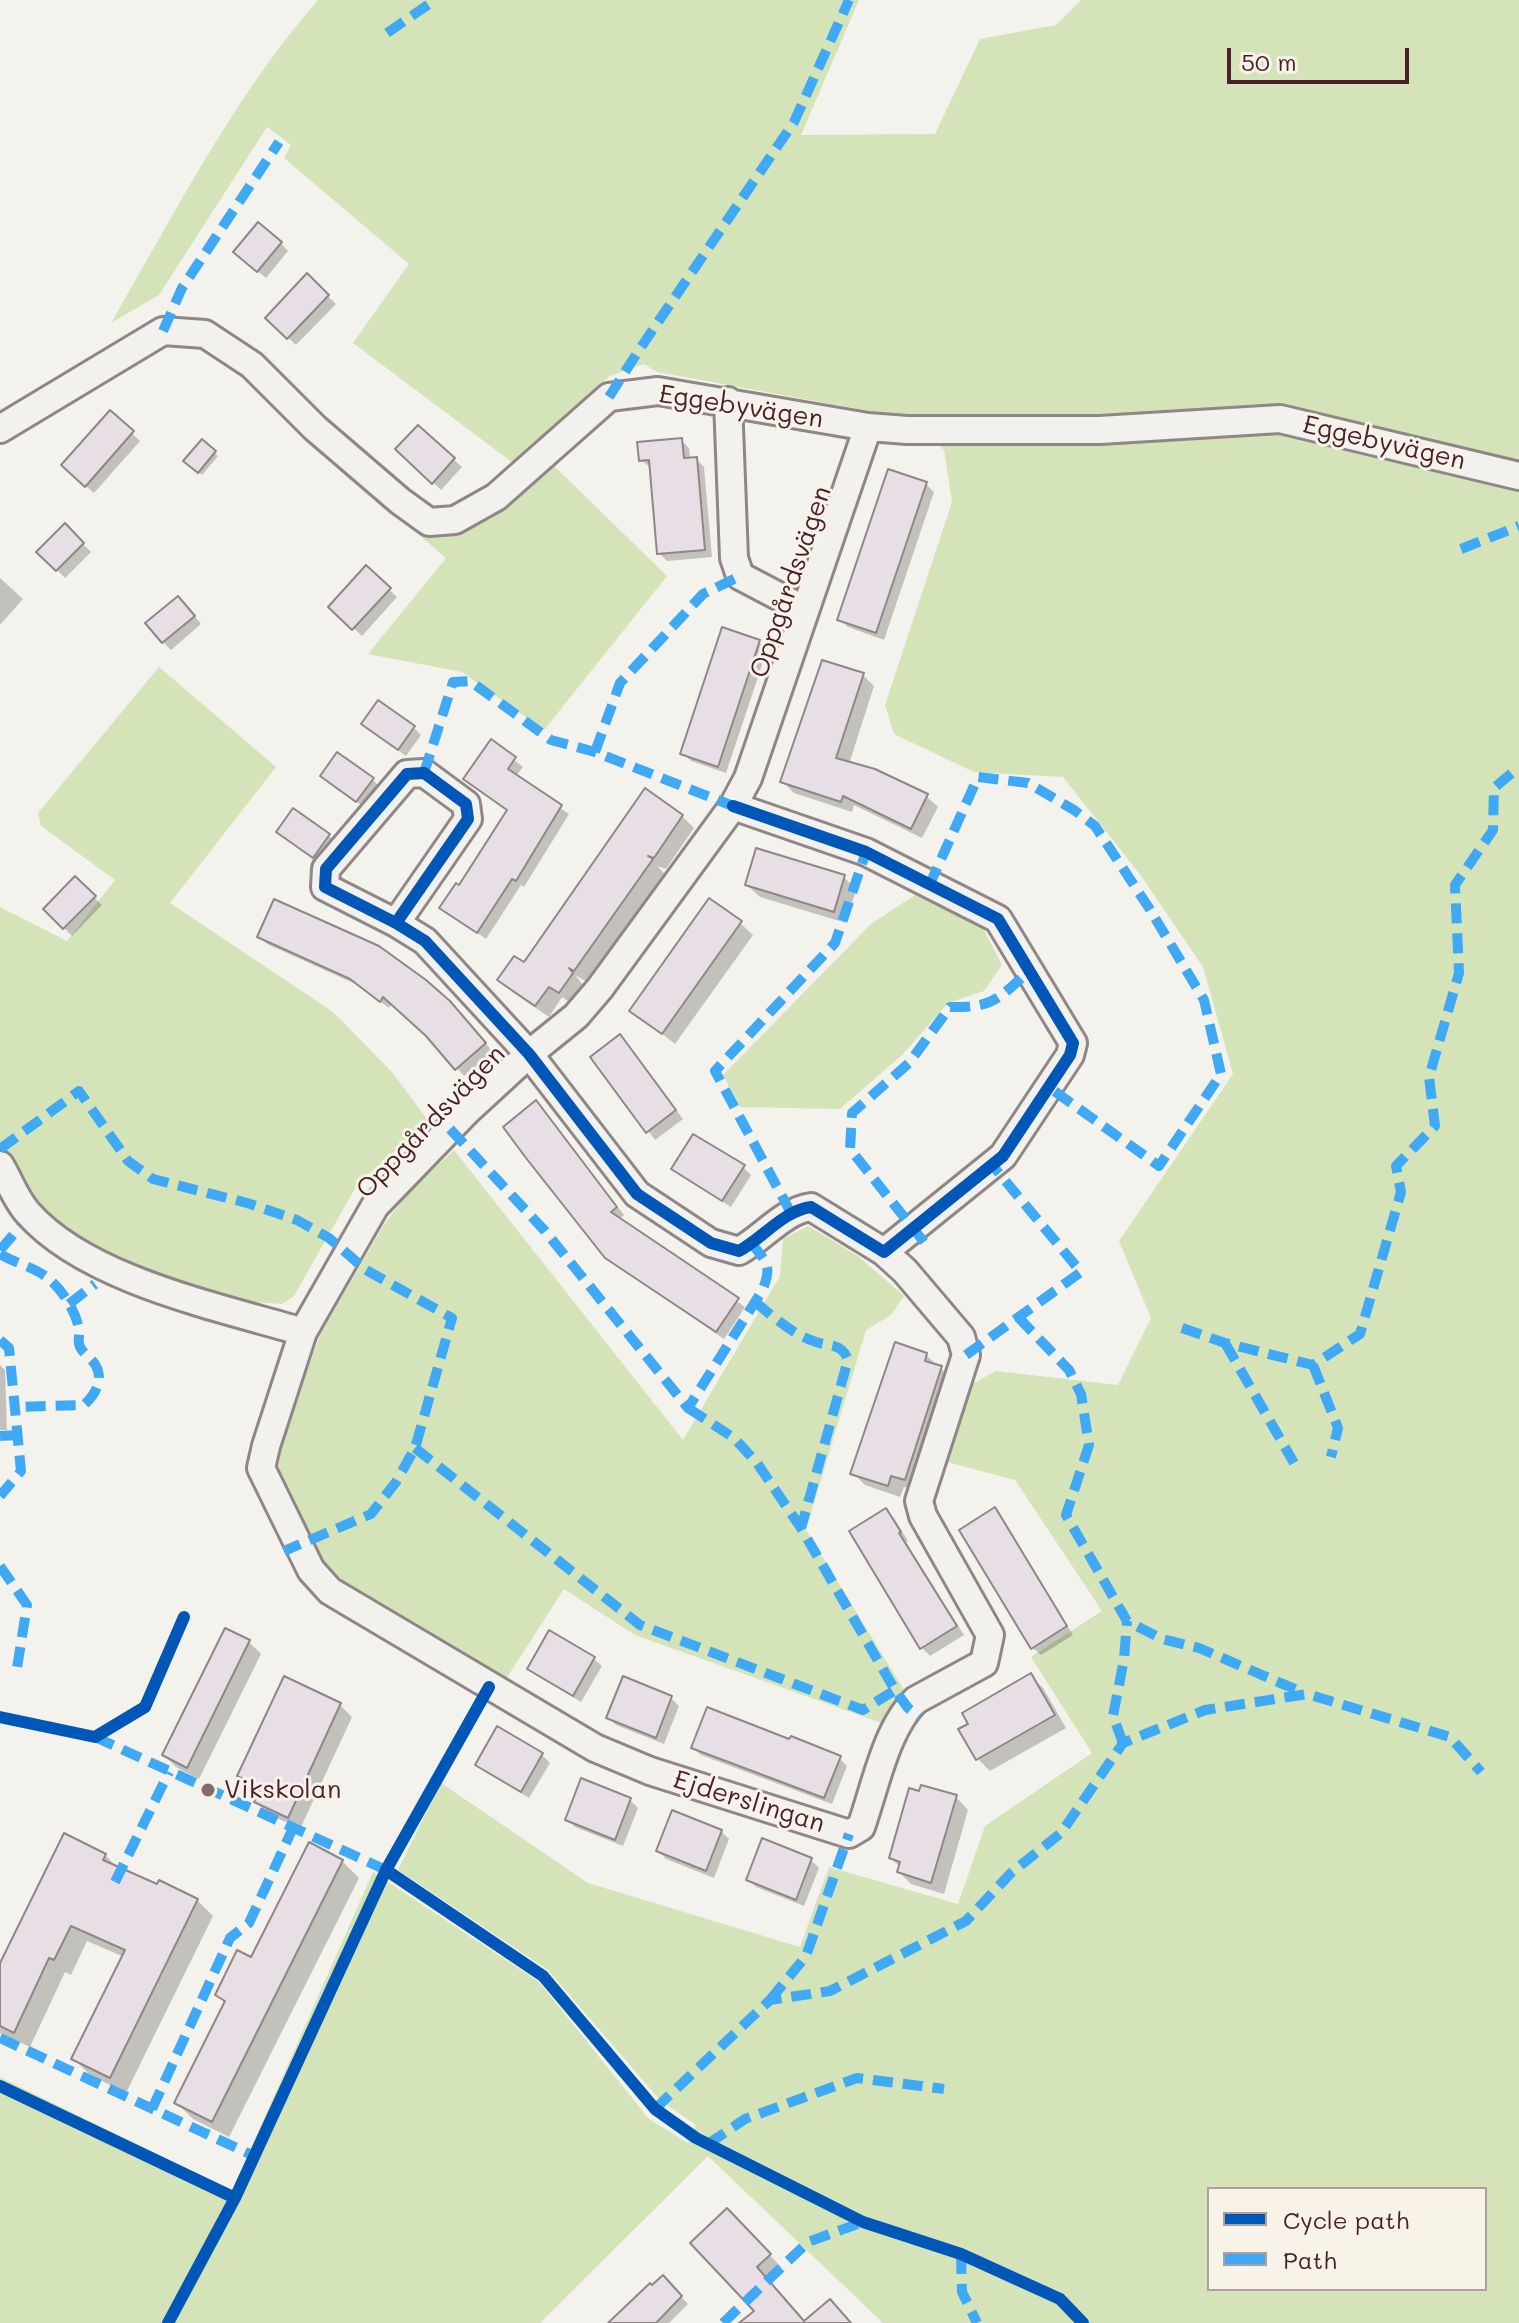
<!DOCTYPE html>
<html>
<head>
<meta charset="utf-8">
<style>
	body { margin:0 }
	#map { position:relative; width:1519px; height:2323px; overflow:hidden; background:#f4f2ec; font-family:Mali,sans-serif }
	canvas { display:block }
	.legend { position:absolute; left:1207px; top:2187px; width:280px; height:104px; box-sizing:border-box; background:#f7f3e8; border:2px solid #b29e9c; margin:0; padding:10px 14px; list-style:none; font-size:24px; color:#4a1f2b }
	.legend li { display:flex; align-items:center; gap:16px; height:40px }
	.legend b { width:40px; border:2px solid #b29e9c }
	.scale { position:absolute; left:1227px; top:48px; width:182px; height:36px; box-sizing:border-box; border:4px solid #4a1f2b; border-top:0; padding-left:10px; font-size:24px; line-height:28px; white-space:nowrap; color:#4a1f2b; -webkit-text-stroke:6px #f7f3e8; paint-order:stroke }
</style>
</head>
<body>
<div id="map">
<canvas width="1519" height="2323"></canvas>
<ul class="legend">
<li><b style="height:10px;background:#0057b8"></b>Cycle path</li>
<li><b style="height:10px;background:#3fa9f5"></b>Path</li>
</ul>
<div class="scale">50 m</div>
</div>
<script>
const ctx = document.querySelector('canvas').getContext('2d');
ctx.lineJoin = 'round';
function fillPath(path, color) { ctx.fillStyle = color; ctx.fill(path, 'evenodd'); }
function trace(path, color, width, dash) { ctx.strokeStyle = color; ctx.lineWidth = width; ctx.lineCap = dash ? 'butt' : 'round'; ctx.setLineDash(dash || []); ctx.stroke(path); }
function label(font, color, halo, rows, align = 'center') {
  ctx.font = font + ' Mali,sans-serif'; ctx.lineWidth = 6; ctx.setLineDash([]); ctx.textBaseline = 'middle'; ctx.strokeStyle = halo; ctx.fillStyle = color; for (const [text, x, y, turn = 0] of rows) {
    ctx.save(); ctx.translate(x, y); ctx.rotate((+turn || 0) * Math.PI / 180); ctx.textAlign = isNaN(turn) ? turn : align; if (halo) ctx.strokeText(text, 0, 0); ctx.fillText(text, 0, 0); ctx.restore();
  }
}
fillPath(new Path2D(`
	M318,0H859L801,135L935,134L980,39L1056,25L1081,0H1519V2323H883L708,2156L540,2323H0V2077L232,2191L373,1872L539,1982L649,2119L688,2143L696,2125L660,2100L548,1970L398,1870L441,1783L588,1883L800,1947L829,1867L958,1904L985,1826L1092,1753L1031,1657L1102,1611L1015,1480L947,1462L970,1385L996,1371L1118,1385L1151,1318L1119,1241L1233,1074L1203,967L1142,877L1063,777L974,772L894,734L885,705L952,502L944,450L913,419L657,372L644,364L610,376L512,462L353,343L409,264L284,158L291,145L267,127L159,295L111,323C175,213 234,96 318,0ZM1209,2189H1485V2289H1209Z
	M552,464L667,576L544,730L462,672L368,654L446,558L419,535L455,536L483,523Z
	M159,667L276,767L170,903L333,1012L392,1072L429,1122L358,1183L294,1296L282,1304L254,1302L124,1265L68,1233L38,1208L0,1151V907L67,941L115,880L41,826L38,813Z
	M915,895L983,928L1002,965L984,991L948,1003L903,1054L840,1109L740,1107L723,1075L871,924Z
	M454,1150L683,1440L780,1276L783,1239L808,1226L858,1256L904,1296L891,1315L866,1330L806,1530L904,1690L884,1724L635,1635L564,1589L506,1679L344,1581L318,1558L280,1485L276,1457L321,1333L385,1223L408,1193Z`), '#d4e3b8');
fillPath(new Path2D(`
	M281,243L288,251L266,278L244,260Z
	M307,276L336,304L296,345L267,318Z
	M110,413L140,441L94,493L71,473Z
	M418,428L462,467L441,490L398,449Z
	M681,440L689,448L690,459H696L704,467L712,557L667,561L659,553L651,468L641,460Z
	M202,442L218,456L202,475L186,461Z
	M926,484L934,492L884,640L848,627L840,619Z
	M65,526L91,552L65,578L39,552Z
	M367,568L397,597L362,636L331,607Z
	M0,578L23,599L0,625Z
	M186,606L201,624L171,650L163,642Z
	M759,642L767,650L726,773L691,761L683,753Z
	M863,675L874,686L849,764L926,796L938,807L922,838L854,805L852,812L794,793L783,782Z
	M363,724L413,727L421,735L406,756Z
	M492,742L523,767L515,777L569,814L524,887L521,885L486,939L442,908L459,888L509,812L473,786Z
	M322,776L372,779L380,787L365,808Z
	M682,816L694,828L666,869L657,866L664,873L587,982L575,975L584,986L572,1004L562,997L549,1017L512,992L500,979L524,965Z
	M279,832L329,836L337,844L321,865Z
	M844,877L856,890L846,923L760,897L747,885Z
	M75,879L102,905L72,936L46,909Z
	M740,923L753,935L675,1044L632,1010Z
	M259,936L458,1011L493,1052L464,1076L431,1039L392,1003L389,1008L360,986L267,944Z
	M628,1045L683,1119L655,1140L593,1058Z
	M543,1111L624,1215L619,1219L745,1307L724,1339L616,1265L607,1256Z
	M743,1167L751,1175L731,1207L681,1176L673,1169Z
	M926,1355L953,1380L917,1491L904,1487L900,1497L865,1485L853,1473Z
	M0,1365L5,1370L7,1430H0Z
	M995,1510L1002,1517L1073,1635L1041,1655L1033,1648Z
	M886,1511L894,1518L908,1541L906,1542L964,1635L930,1656L922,1648L852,1532Z
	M550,1633L594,1659L602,1666L581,1702L537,1676L529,1669Z
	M249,1642L261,1654L199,1779L176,1767L164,1755Z
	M1031,1676L1043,1688L1066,1728L990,1771L978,1759L961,1730Z
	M671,1698L679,1706L664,1744L616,1725L608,1717Z
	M340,1705L352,1717L300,1829L269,1814L256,1802L261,1792L252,1788L240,1776Z
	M498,1729L542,1755L550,1763L529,1798L485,1772L477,1764Z
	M790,1742L839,1758L847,1766L832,1804L701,1755L693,1748Z
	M956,1797L968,1810L944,1894L911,1884L899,1872L900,1867L891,1858Z
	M630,1800L638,1808L623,1846L575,1827L567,1819Z
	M721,1831L729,1839L714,1878L666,1859L658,1851Z
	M105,1855L119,1869L197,1900L213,1916L126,2093L90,2075L74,2059L124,1957L87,1941L71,1975L65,1972L30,2047L0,2033V1967Z
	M811,1860L819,1868L804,1906L756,1887L748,1879Z
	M342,1861L359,1878L229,2137L193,2119L177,2103L226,2004L217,1995Z
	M727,2210L781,2267L767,2280L793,2323H759Z
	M663,2278L688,2304L669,2323H618Z`), '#0003');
const building = new Path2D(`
	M258,222L282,242L257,272L233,252Z
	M307,273L329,295L287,339L265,318Z
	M110,410L134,431L85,487L61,465Z
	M418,425L455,458L432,484L395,449Z
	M682,438L684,458L697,457L705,550L657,554L649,460L639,461L637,442Z
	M202,439L216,451L198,473L183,461Z
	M888,469L927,482L876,633L837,620Z
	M65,523L84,543L56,571L36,552Z
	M366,565L391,588L352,630L328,607Z
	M178,596L195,616L162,643L145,623Z
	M722,627L760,640L718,767L680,754Z
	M822,660L864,673L836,758L875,769L928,794L911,829L843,796L841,802L780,782Z
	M378,700L415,726L398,750L361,724Z
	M491,739L516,757L508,769L562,805L516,881L512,879L477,933L439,908L456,883L459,885L507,810L463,779Z
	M337,752L374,778L356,802L320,776Z
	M645,788L683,815L654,858L648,856L653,859L574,971L569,968L573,973L559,993L549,987L535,1006L497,980L514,956L524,962Z
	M293,808L330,834L313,858L276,832Z
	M756,848L845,875L834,912L745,885Z
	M75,876L96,896L63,929L43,909Z
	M709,898L742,921L662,1034L629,1011Z
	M274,899L379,946L426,980L450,1001L486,1043L455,1070L426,1036L383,997L380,1002L350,979L257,937Z
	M620,1034L676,1110L646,1133L590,1057Z
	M536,1100L617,1207L611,1212L739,1298L716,1332L605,1258L526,1158L503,1127Z
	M693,1134L745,1165L722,1201L671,1169Z
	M895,1342L927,1353L925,1361L942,1366L905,1480L891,1476L888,1486L850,1474Z
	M995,1507L1067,1626L1031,1649L959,1530Z
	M886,1508L901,1532L899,1533L957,1626L920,1649L849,1531Z
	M225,1628L250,1640L187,1768L162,1755Z
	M549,1630L595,1657L573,1696L527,1669Z
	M1031,1673L1055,1715L976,1760L958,1729L968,1724L962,1713Z
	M284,1676L341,1703L288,1818L254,1802L261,1787L237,1776Z
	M623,1676L672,1696L656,1738L606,1718Z
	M707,1707L789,1739L791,1736L841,1756L824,1798L691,1748Z
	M497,1726L543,1753L521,1792L475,1765Z
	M581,1778L631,1798L615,1840L565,1820Z
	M921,1785L957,1795L931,1883L897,1872L900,1862L889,1858L909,1788L919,1791Z
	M672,1810L722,1830L706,1871L656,1851Z
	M64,1833L106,1854L103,1860L157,1884L159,1880L198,1899L110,2078L71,2059L125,1950L71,1926L54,1960L49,1958L14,2033L0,2026V1963Z
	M762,1838L812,1858L796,1900L746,1880Z
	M309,1842L343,1860L212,2122L174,2103L225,2001L215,1995L237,1950L251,1957Z
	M727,2208L771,2254L757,2267L804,2321L830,2299L851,2323H739L754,2311L690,2243Z
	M663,2275L682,2296L656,2323H608L650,2283L652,2285Z`);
fillPath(building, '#e7dfe5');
trace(building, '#8f8685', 2);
const minor = new Path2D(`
	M728,401L734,558L740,576L805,610
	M0,429L163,331L205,334L252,365L315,428L400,501L429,522L455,520L496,497L609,397L658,391L868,427L907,430H1100L1280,419L1519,476
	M396,923L325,887L326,869L407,774L424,773L466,804L468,819L396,923L425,941L529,1054L637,1194L711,1243L739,1251C763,1238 783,1211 811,1207L884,1252L1003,1156L1070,1055L1073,1043L998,919L866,852L733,806
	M0,1165C9,1180 16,1200 28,1213C87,1280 219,1307 303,1332L375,1206L466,1112L529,1054L576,1016L600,988L733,806L748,778L868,427
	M303,1332L266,1446L261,1468L311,1570L330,1591L595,1748L650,1771L849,1834L861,1827C875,1788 886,1728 916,1700L984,1663L990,1635L923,1516L919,1501L966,1355L961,1337L905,1271L884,1252`);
trace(minor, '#8f8685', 32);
trace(minor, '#f2f1ed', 26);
trace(new Path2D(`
	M387,33L435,0
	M163,331L182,288L279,142
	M609,397L639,350L794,122L849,0
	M1461,549L1519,526
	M595,752L620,683L703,594L740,576
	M424,773L453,682L470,681L551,740L595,752L733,806
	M929,886L978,777L1028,783L1074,810L1095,826L1149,908L1204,1000L1221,1074L1159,1166L1050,1088
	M450,1129L545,1231L688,1408L762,1291C772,1267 768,1264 752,1244
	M0,1149L79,1091L128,1161L153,1179L247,1203L297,1220L329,1238L366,1270L452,1318L415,1448L396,1482L371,1514L284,1551
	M791,1213L715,1071L835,943L866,852
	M924,1242L850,1149L852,1113L909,1063L950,1007C993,1008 998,999 1029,971
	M0,1250L20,1227
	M0,1254C16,1264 36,1267 50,1280C63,1291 76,1312 79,1329C80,1335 77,1341 80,1347C84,1355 93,1359 96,1366C104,1381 94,1396 84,1405L14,1407
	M755,1302C774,1317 793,1335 816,1342C831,1347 842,1343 848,1360L801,1528
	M69,1304L95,1284
	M1018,1317L1069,1370L1081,1394L1089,1445L1066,1515L1127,1621L1162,1639L1199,1648L1304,1693
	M1182,1328L1225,1343L1313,1365L1360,1334L1401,1192L1396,1166L1435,1126L1429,1077L1459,973L1455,885L1493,830L1494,788L1519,767
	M0,1340L9,1348L21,1471L0,1496
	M1225,1343L1294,1463
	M966,1355L1081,1272L993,1166
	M1313,1365L1338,1428L1331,1457
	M688,1408L734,1438L757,1463L801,1528L895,1690L908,1708L919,1717
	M0,1436L18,1435
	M415,1448L640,1625L863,1710L895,1690
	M0,1566L27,1605L17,1668
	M95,1737L386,1870
	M1123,1743L1113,1716L1124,1659L1127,1621
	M115,1882L169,1772
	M770,2000L806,1956L849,1834
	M0,2038L254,2156
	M152,2109L230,1938L249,1923L293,1828
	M655,2109L770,2000L830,1991L966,1921L1011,1873L1061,1833L1123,1743L1205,1710L1307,1694L1450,1737L1481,1772
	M708,2144L745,2119L857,2078L944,2089
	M961,2254L962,2292L977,2323
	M723,2323L808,2242L863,2222`), '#3fa9f5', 10, [20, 10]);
trace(new Path2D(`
	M396,923L325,887L326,869L407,774L424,773L466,804L468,819L396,923L425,941L529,1054L637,1194L711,1243L739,1251C763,1238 783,1211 811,1207L884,1252L1003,1156L1070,1055L1073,1043L998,919L866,852L733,806
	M0,1717L95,1737L145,1707L184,1617
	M386,1870L543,1976L655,2109L696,2138L863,2222L961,2254L1060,2299L1083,2323
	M0,2086L235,2198
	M168,2323L235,2198L386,1870L489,1687`), '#0057b8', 12);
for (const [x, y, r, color] of [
	[208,1790,8,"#86696f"]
]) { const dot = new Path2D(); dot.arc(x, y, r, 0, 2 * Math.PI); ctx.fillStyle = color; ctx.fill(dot); trace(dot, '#f7f3e8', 3); }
label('26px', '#4a1f2b', '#f7f3e8', [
	["Eggebyvägen",741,407,9],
	["Eggebyvägen",1384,443,13],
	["Oppgårdsvägen",791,582,-71],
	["Oppgårdsvägen",431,1122,-46],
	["Ejderslingan",749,1802,17]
]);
label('26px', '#4a1f2b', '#f7f3e8', [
	["Vikskolan",224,1790]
], 'left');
</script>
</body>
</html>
